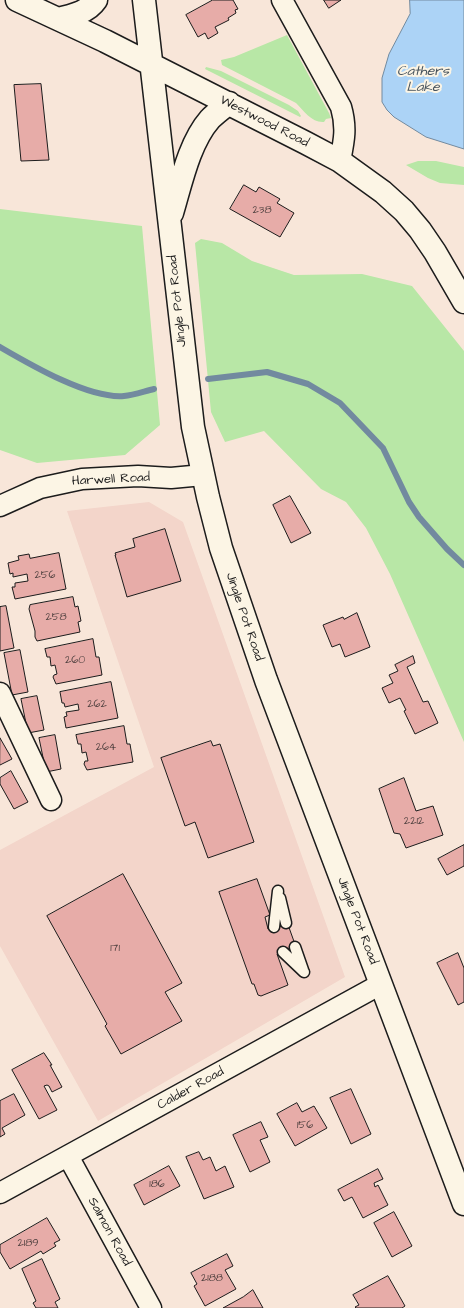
<!DOCTYPE html>
<html>
<head>
<meta charset="utf-8">
<style>
	body { margin:0 }
	canvas { display:block; background:#f8e6d9 }
</style>
</head>
<body>
<canvas width="464" height="1308"></canvas>
<script>
const ctx = document.querySelector('canvas').getContext('2d');
ctx.lineJoin = 'round';
function fillPath(path, color) { ctx.fillStyle = color; ctx.fill(path, 'evenodd'); }
function trace(path, color, width, dash) { ctx.strokeStyle = color; ctx.lineWidth = width; ctx.lineCap = dash ? 'butt' : 'round'; ctx.setLineDash(dash || []); ctx.stroke(path); }
function label(font, color, halo, rows, align = 'center') {
  ctx.font = font + ' "Architects Daughter",sans-serif'; ctx.lineWidth = 4; ctx.setLineDash([]); ctx.textBaseline = 'middle'; ctx.strokeStyle = halo; ctx.fillStyle = color; for (const [text, x, y, turn = 0] of rows) {
    ctx.save(); ctx.translate(x, y); ctx.rotate((+turn || 0) * Math.PI / 180); ctx.textAlign = isNaN(turn) ? turn : align; if (halo) ctx.strokeText(text, 0, 0); ctx.fillText(text, 0, 0); ctx.restore();
  }
}
fillPath(new Path2D(`
	M149,502L183,522L345,977L98,1121L0,946V850L154,767L67,511Z`), '#f3d5ca');
fillPath(new Path2D(`
	M287,35L329,113L331,118L326,119L324,122C312,123 304,111 296,103L222,65L221,60L234,57Z
	M206,67L221,71L289,105L298,111L301,116L300,117L205,69Z
	M418,161H436L464,167V185L440,183L428,178L406,165Z
	M0,209L142,226L160,425L125,455L37,463L0,450Z
	M201,239L222,243L252,261L294,275L362,274L412,286L464,351V742L390,574L366,528L346,502L321,489L264,431L225,442L211,412L195,243Z`), '#b8e7a6');
const water = new Path2D(`
	M410,0H464V149L426,137L394,117L387,110L382,102V78L389,54L410,14Z`);
fillPath(water, '#acd3f6');
trace(water, '#728a9f', 1);
trace(new Path2D(`
	M0,347C31,365 89,399 124,396C134,395 145,391 154,389
	M208,379L267,372L308,384L340,403L383,448L409,502L419,517L447,549L464,565`), '#728a9f', 6);
const building = new Path2D(`
	M213,0H233L238,9L235,10L236,13L228,18L229,20L215,27L218,33L208,39L205,33L198,37L186,15Z
	M324,0H341L329,8Z
	M41,84L49,160L21,161L14,85Z
	M244,185L256,192L259,187L280,199L277,203L294,213L280,237L230,209Z
	M290,496L311,533L291,543L273,505Z
	M165,529L181,581L127,597L115,555H116L115,553L135,547L133,539Z
	M59,553L66,589L15,599L12,587H15V583L28,581L27,574L13,577V573L10,574L8,563L19,560L18,556L29,554L30,558Z
	M73,597L75,607L78,606L81,621L78,622L80,632L37,641L35,637V631L29,609L30,605Z
	M6,606L14,648L0,651V607Z
	M357,613L370,647L345,657L340,644L332,647L323,625L343,617L344,619Z
	M93,639L96,657H99L102,675L56,684L53,677L54,675L57,674L55,665L51,666L50,657H47L45,649Z
	M20,650L28,692L12,695L4,653Z
	M413,656L415,663L407,667L423,702L428,701L438,723L415,734L404,711L406,710L400,698L389,703L382,688L393,683L389,675L398,671L395,665Z
	M111,682L118,718L66,728L64,717L67,716L66,712L79,710L78,704L65,707L64,703H62L60,692Z
	M37,696L44,730L28,733L21,699Z
	M124,726L127,744H130L133,762L87,770L84,764L85,761H88L86,752L82,753L81,744H78L76,735Z
	M55,735L61,769L46,772L39,738Z
	M0,738L12,759L0,765Z
	M211,741L213,746L220,744L254,842L208,858L195,822L185,826L161,758Z
	M11,771L28,802L14,809L0,784V778Z
	M404,778L416,811L433,806L443,835L406,848L400,834L394,833L379,789Z
	M464,845V866L447,875L438,859Z
	M123,874L182,983L165,992L182,1021L121,1054L105,1026L107,1024L47,916Z
	M257,879L270,915L265,917L268,929L287,922L296,947L277,954L288,985L261,996L258,995L254,984H252L219,892Z
	M458,953L464,968V1002L458,1005L437,963Z
	M44,1053L52,1065H50L62,1087L52,1092L49,1086L47,1085L44,1086L57,1110L39,1119L12,1070Z
	M351,1089L371,1134L351,1144L330,1098Z
	M14,1094L25,1115L2,1128L5,1134L0,1137V1101Z
	M297,1103L302,1112L314,1106L327,1128L295,1146L277,1114Z
	M261,1122L268,1137L260,1140L270,1162L250,1172L233,1135Z
	M199,1152L203,1160L210,1157L216,1171L225,1166L234,1187L204,1199L186,1157Z
	M169,1166L180,1186L144,1205L134,1185Z
	M378,1169L383,1179L374,1183L375,1187L378,1185L388,1205L363,1218L352,1197L344,1201L338,1190Z
	M394,1212L412,1246L392,1257L374,1223Z
	M47,1218L60,1240L54,1243L56,1246L43,1254L41,1251L10,1269L0,1252V1245Z
	M227,1254L233,1266L225,1270L236,1289L205,1306L194,1286L197,1284L191,1273Z
	M42,1259L60,1299L55,1302L58,1308H36L33,1303L36,1301L22,1269Z
	M388,1276L405,1306L402,1308H356L355,1307L359,1305L353,1295Z
	M253,1290L263,1308H223L243,1297Z`);
fillPath(building, '#e7aca8');
trace(building, '#1c1c1c', 1);
const service = new Path2D(`
	M280,898L286,923
	M274,927L278,891
	M295,947L303,970
	M283,952L304,972`);
const minor = new Path2D(`
	M282,0L341,107C347,128 344,141 340,161
	M0,506L40,488L82,479L138,476L171,478L203,475
	M0,693L51,800
	M68,1156L151,1308
	M0,1193L381,984`);
const tertiary = new Path2D(`
	M17,0L105,41L306,143L340,161L383,192L404,211L420,230L435,252L464,302
	M144,0L193,427L208,497L221,548L266,680L464,1204
	M58,19C72,16 88,12 96,0
	M172,213C181,183 189,143 210,119C216,113 223,108 229,103`);
trace(service, '#1c1c1c', 13);
trace(minor, '#1c1c1c', 23);
trace(tertiary, '#1c1c1c', 25);
trace(service, '#fcf5e5', 10);
trace(minor, '#fcf5e5', 20);
trace(tertiary, '#fcf5e5', 22);
label('11px', '#4f403f', null, [
	["238",262,211],
	["256",45,576],
	["258",56,618],
	["260",75,661],
	["262",97,705],
	["264",106,748],
	["2212",414,822],
	["171",115,949],
	["156",305,1126],
	["186",157,1185],
	["2189",28,1244],
	["2188",212,1279]
]);
label('13px', '#1c1c1c', '#fcf5e5', [
	["Westwood Road",264,122,27],
	["Jingle Pot Road",178,301,-96],
	["Harwell Road",111,480,-3],
	["Jingle Pot Road",244,617,71],
	["Jingle Pot Road",357,921,69],
	["Calder Road",191,1089,-29],
	["Salmon Road",109,1232,61]
]);
label('italic 14px', '#47535d', '#fcf5e5', [
	["Cathers",423,72],
	["Lake",423,88]
]);
</script>
</body>
</html>
